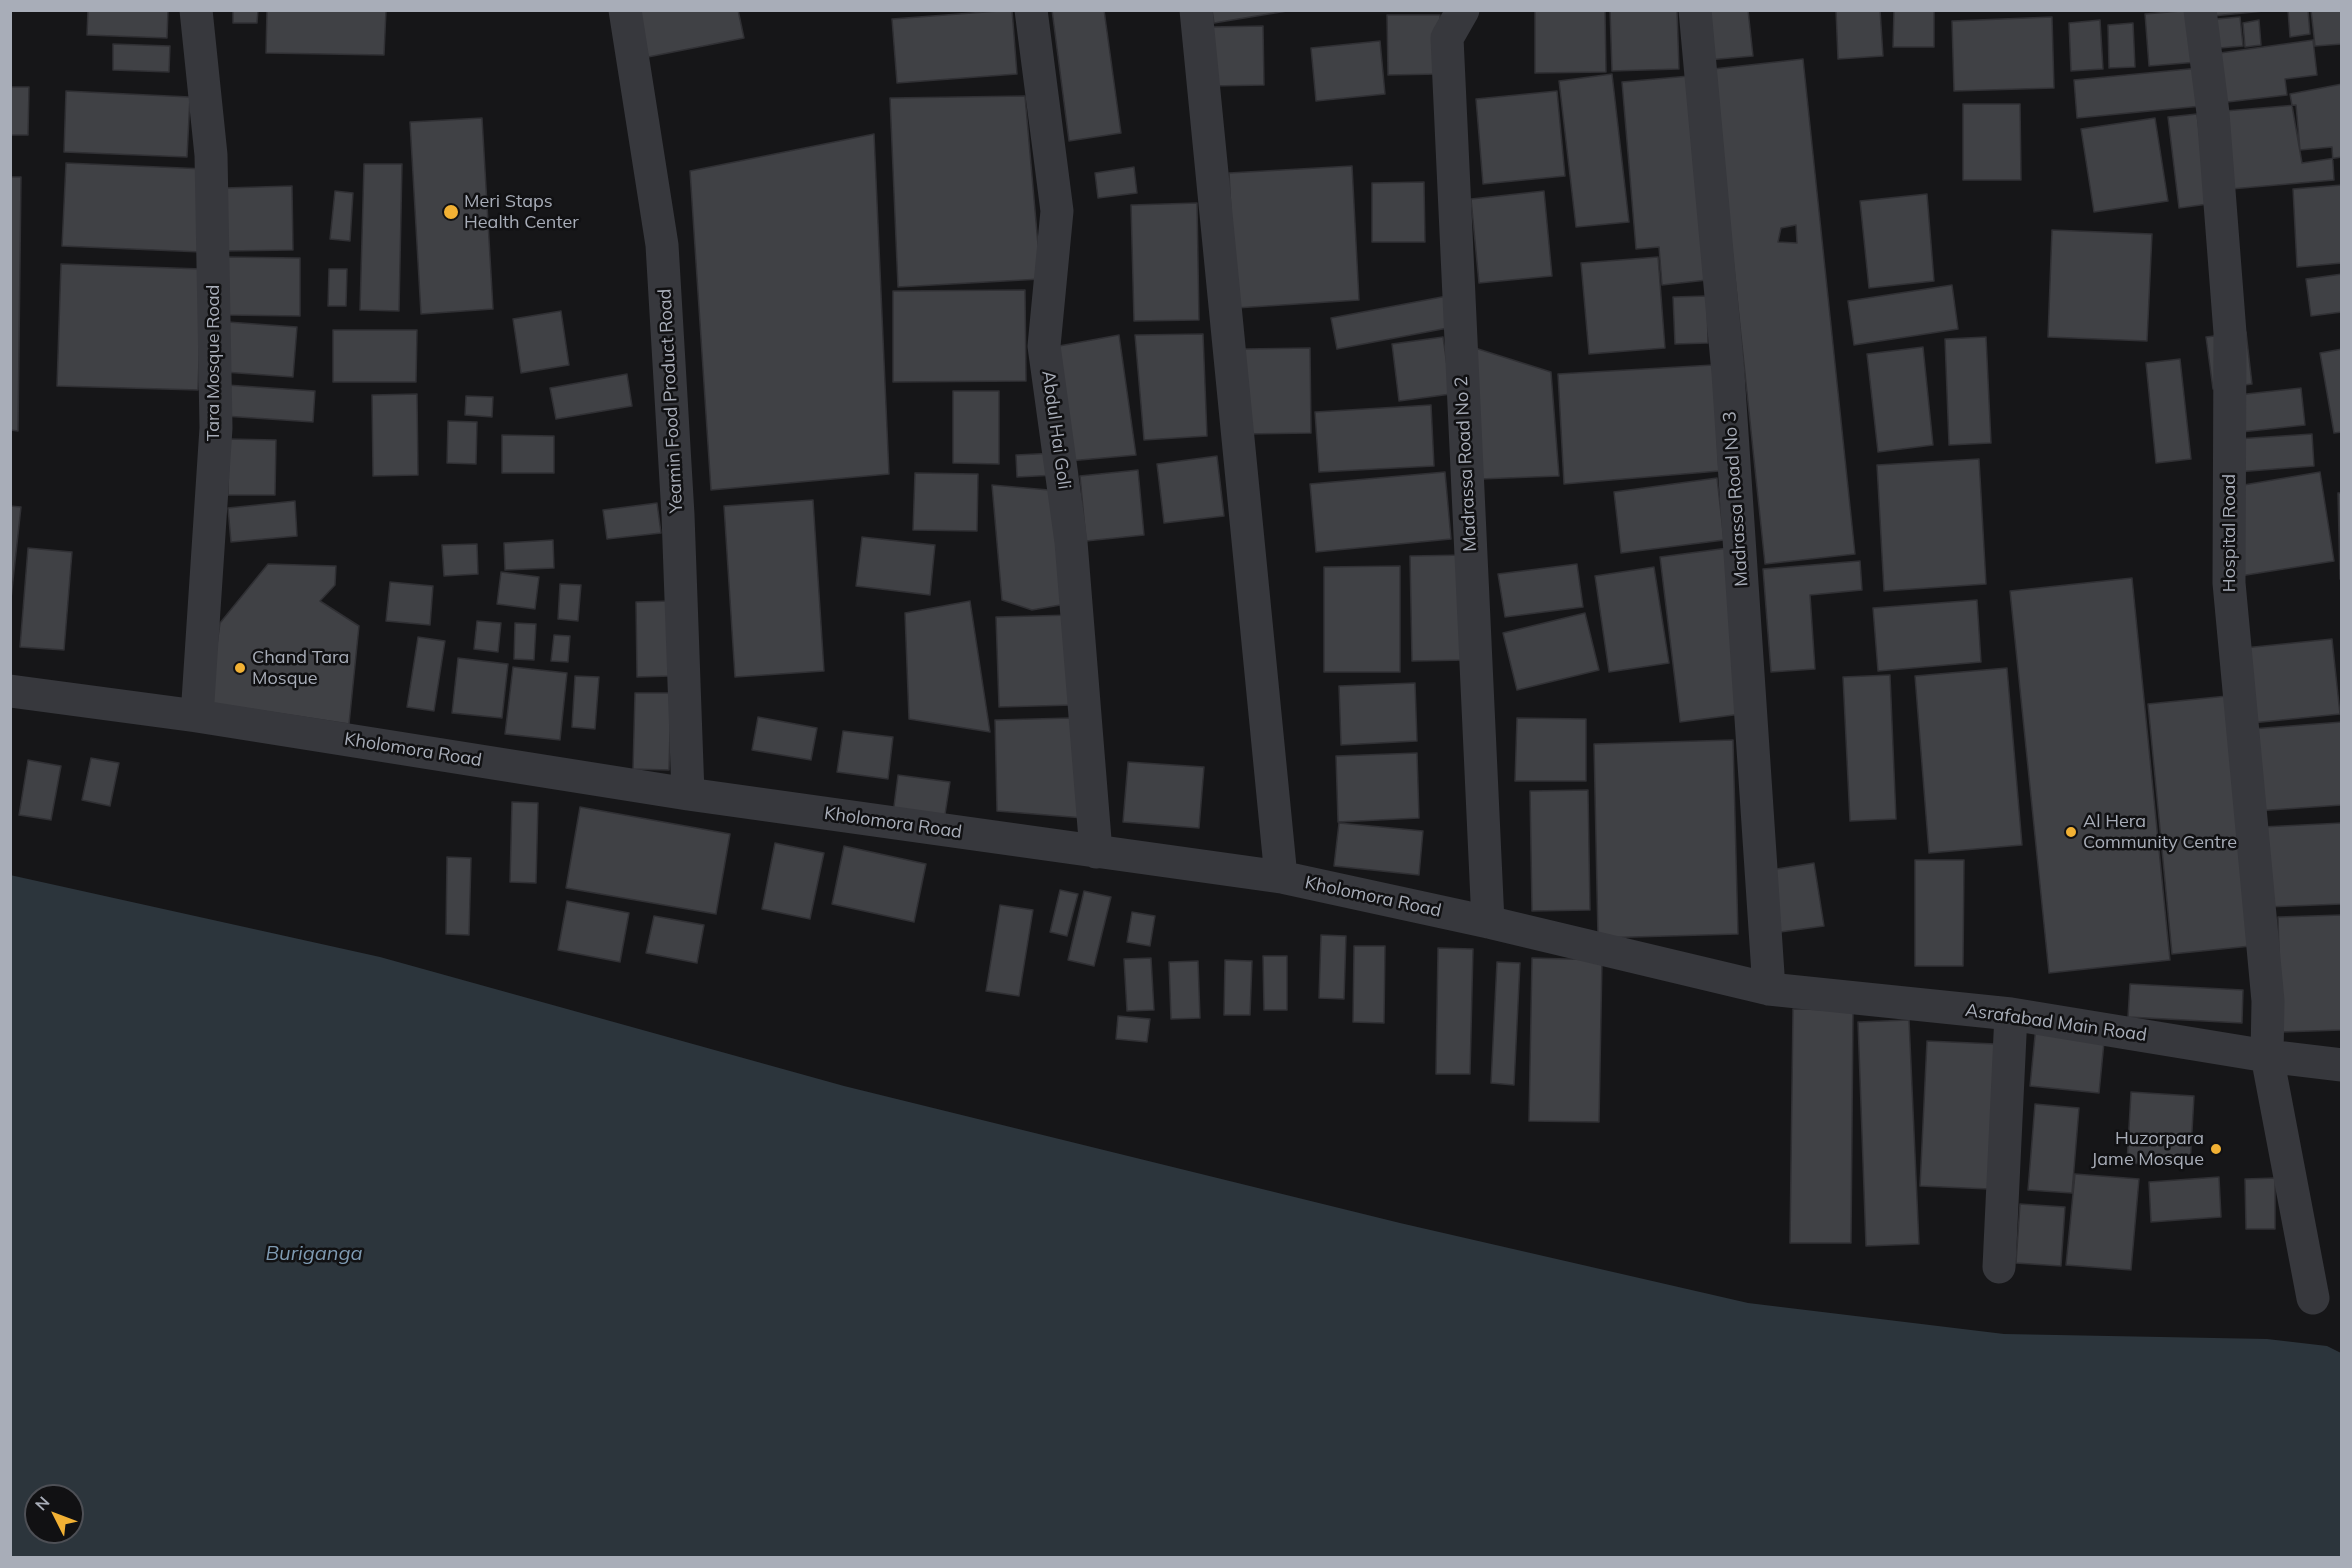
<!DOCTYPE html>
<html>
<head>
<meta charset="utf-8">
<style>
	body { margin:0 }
	#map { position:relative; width:2352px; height:1568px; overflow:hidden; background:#161618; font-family:Mulish,sans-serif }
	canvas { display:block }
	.frame { position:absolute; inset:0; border:12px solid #a8adb8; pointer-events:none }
	.north { position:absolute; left:24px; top:1484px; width:60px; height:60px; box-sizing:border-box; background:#111113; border:2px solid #4d4f55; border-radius:50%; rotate:312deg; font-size:16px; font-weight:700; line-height:24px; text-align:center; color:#a8adb8 }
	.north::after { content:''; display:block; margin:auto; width:21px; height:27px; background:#f2b134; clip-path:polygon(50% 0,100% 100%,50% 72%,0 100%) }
</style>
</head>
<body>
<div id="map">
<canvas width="2352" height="1568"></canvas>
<div class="frame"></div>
<div class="north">N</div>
</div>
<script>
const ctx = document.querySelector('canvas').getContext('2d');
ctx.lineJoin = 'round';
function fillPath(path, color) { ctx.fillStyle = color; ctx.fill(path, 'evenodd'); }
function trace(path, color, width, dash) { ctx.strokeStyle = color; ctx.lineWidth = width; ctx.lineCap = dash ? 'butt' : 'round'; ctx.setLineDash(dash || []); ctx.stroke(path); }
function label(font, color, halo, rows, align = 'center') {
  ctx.font = font + ' Mulish,sans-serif'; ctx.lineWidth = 5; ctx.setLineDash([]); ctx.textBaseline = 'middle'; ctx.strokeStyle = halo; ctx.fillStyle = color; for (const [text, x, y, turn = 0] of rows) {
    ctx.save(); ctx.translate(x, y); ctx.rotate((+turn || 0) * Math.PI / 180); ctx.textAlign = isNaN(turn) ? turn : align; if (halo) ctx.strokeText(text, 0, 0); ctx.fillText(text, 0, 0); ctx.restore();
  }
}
fillPath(new Path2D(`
	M10,875L380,957L844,1086L1400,1223L1748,1303L2004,1334L2267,1339L2327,1346L2341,1353V1557H11ZM36,1496H72V1532H36Z`), '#2c353c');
const building = new Path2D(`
	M88,10H168L167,38L87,35Z
	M233,10H258L257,23H233Z
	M267,10H386L384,55L266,53Z
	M639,10H738L744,38L648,57Z
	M1012,10L1017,74L897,83L892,19Z
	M1052,10H1104L1121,133L1069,141Z
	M1212,10H1293L1214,23Z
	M1535,10H1605L1606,72L1535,73Z
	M1610,10H1677L1679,69L1612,71Z
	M1703,10H1748L1753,56L1708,60Z
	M1836,10H1880L1883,56L1838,59Z
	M1894,10H1934V47H1893Z
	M2193,10L2198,62L2149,66L2145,14Z
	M2213,10H2264V11L2213,16Z
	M2288,10H2308L2310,34L2290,37Z
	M2311,10H2342V44L2315,46Z
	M1387,15H1440V74L1388,75Z
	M2052,17L2054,88L1954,91L1952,21Z
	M2240,17L2243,46L2208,49L2205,20Z
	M2100,20L2103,69L2071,71L2069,23Z
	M2259,20L2261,45L2245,47L2243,23Z
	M2133,23L2135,67L2109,68L2108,25Z
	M1263,26L1264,85L1211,86L1210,27Z
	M2313,40L2317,75L2285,79L2287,95L2219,103L2213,54Z
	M1380,41L1385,94L1316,101L1311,48Z
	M113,44L170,46L169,72L113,70Z
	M1803,59L1855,554L1765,564L1713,69Z
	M2199,68L2202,106L2077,118L2074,80Z
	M1612,74L1629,222L1576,227L1559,81Z
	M1689,76L1707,280L1662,285L1659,247L1636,249L1622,82Z
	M2342,84V157L2302,163L2290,94Z
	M10,87H29L28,135H10Z
	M66,91L190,97L187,157L64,152Z
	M1557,91L1565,176L1483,184L1476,99Z
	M1025,96L1041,279L898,287L890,98Z
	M1963,104H2020L2021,180H1963Z
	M2296,105L2300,150L2332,147L2334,180L2231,189L2225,111Z
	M2197,114L2208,204L2179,208L2168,117Z
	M482,118L493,309L421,314L410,122Z
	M2155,118L2168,201L2094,212L2081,129Z
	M874,134L889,474L711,490L690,171Z
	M66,163L206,169L201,252L62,246Z
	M364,164H402L399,311L360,310Z
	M1352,166L1359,300L1236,308L1229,173Z
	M1134,167L1137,193L1098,198L1095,173Z
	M10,177H21L18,431L10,430Z
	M1424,182L1425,242H1372V183Z
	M2342,185V263L2297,267L2293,189Z
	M292,186L293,250L225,251L224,188Z
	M335,191L353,193L350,241L330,239Z
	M1544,191L1552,276L1479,283L1471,199Z
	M1927,194L1934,281L1869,288L1860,201Z
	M1197,203L1199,320L1134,321L1131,205Z
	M1796,225L1797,243L1778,242L1781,228Z
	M2052,230L2152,234L2147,341L2048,337Z
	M226,257L300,258V316L225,315Z
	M1658,257L1665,348L1589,354L1581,263Z
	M61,264L202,269L198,390L57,386Z
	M329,269H347L346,306H328Z
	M2342,274V312L2311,316L2306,279Z
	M1952,285L1958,329L1854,345L1848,301Z
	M1025,290L1026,381L893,382V291Z
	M1447,296L1453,327L1337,349L1331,318Z
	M1707,296L1708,343L1675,344L1673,297Z
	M561,311L569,365L521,373L513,319Z
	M228,322L297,327L293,377L224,372Z
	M333,330H417L416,382H333Z
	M2246,332L2252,384L2213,389L2206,337Z
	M1203,334L1207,436L1144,440L1135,335Z
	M1119,335L1136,455L1069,461L1059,346Z
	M1443,337L1451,394L1399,401L1392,344Z
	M1986,337L1991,443L1949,445L1945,339Z
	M1923,347L1933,445L1878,452L1867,354Z
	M1310,348L1311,433L1245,434L1244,349Z
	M1475,348L1551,372L1559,476L1480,479Z
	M2342,349V432L2334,433L2320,353Z
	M2180,359L2191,459L2156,463L2146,363Z
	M1713,365L1719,471L1564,484L1558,374Z
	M627,374L632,406L556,419L550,388Z
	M227,385L315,391L313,422L224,416Z
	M2301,388L2305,425L2223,434L2219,397Z
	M953,391H999V464L953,463Z
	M417,394L418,475L373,476L372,395Z
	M466,396L493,397L492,417L465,415Z
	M1431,405L1434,466L1319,472L1315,412Z
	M448,421L477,422L476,464L447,463Z
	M2312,434L2314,466L2224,473L2221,440Z
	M502,435L554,436V473H502Z
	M229,439L276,440L275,495H228Z
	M1056,453L1057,475L1017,477L1016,455Z
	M1217,456L1224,516L1164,523L1157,464Z
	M1979,459L1986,584L1884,591L1877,465Z
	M1138,470L1144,535L1086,541L1080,476Z
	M1445,472L1451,539L1316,552L1310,484Z
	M2320,472L2334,561L2240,576L2226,488Z
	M915,473L978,474L977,531L913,530Z
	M1717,478L1724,540L1621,553L1614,492Z
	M992,485L1060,491L1066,604L1032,610L1002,600Z
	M2338,493H2342L2340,579Z
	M813,500L824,671L735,677L724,506Z
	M295,501L297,536L231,542L228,508Z
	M657,503L661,533L607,539L603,510Z
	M10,506L21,507L10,608Z
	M862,537L935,545L930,595L856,586Z
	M553,540L554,568L505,570L504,543Z
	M477,544L478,574L444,576L442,545Z
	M28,548L72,552L64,650L20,647Z
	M1728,548L1749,713L1680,722L1660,557Z
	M1467,555L1469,660L1412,661L1410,556Z
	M1860,561L1862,590L1810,595L1815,669L1771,672L1763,569Z
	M268,564L336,566L335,585L320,601L359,626L349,724L209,703L220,623Z
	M1577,564L1583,607L1505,617L1498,574Z
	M1400,566V672H1324V567Z
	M1654,567L1669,663L1609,672L1595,576Z
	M501,572L539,577L535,609L497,604Z
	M2132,578L2170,960L2049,973L2010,591Z
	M390,582L433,586L430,625L386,621Z
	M560,584L581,585L578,621L558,619Z
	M1977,600L1981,662L1878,671L1873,608Z
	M671,601V676L637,677L636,602Z
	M970,601L990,732L909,719L905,613Z
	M1585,613L1599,670L1517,690L1503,633Z
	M1071,615L1074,705L999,707L996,617Z
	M477,621L501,623L498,652L474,649Z
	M515,623L536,624L534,660L514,659Z
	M554,635L570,636L568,662L551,661Z
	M418,637L445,641L434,711L407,707Z
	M2332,639L2340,714L2252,723L2244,648Z
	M458,658L508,664L502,718L452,713Z
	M513,667L567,673L560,740L505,734Z
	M2007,668L2022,845L1929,853L1915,676Z
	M1890,675L1896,819L1850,821L1843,677Z
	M575,676L599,677L595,729L572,727Z
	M1415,683L1417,741L1341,745L1339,686Z
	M635,693H671L669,770L633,769Z
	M2227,696L2251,946L2172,954L2148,704Z
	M758,717L817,728L811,760L752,750Z
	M1071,718L1084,818L997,811L995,720Z
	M1517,718L1586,719V781H1515Z
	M2342,722V805L2256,811L2251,729Z
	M843,731L893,737L888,779L837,772Z
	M1733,740L1738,934L1598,938L1594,744Z
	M1417,753L1419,818L1338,822L1336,756Z
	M91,758L119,763L110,806L82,800Z
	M28,760L61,766L51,820L19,815Z
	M1128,762L1204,767L1199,828L1123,822Z
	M898,775L950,782L944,821L893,814Z
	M1588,790L1590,910L1532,911L1530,791Z
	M512,802L538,803L536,883L510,882Z
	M580,807L730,834L716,914L566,888Z
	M1339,823L1423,831L1419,875L1334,866Z
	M2342,823V904L2266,907L2262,827Z
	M775,843L824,853L810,919L762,909Z
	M844,846L926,864L914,922L832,904Z
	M447,857L471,858L469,935L446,934Z
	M1915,860H1964L1963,966H1915Z
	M1814,863L1824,926L1773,933L1764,871Z
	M1060,890L1078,894L1067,936L1050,932Z
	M1084,891L1111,897L1094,966L1068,960Z
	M567,901L629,913L620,962L558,950Z
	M1000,905L1033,910L1019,996L986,991Z
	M1132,912L1155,916L1150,946L1127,942Z
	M2342,915V1030L2281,1032L2278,917Z
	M654,916L704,925L697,963L646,953Z
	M1321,935L1346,936L1344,999L1319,998Z
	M1354,946H1385L1384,1023L1353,1022Z
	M1438,948L1473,949L1470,1074H1436Z
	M1263,956H1287V1010H1264Z
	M1151,958L1154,1010L1127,1011L1124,959Z
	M1532,958L1602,960L1599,1122L1529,1121Z
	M1225,960L1252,961L1250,1015H1224Z
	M1198,961L1200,1018L1171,1019L1169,962Z
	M1497,962L1520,963L1514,1085L1491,1083Z
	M2130,984L2243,990L2242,1023L2128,1017Z
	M1793,1009L1853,1010L1851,1243H1790Z
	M1118,1016L1150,1019L1147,1042L1116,1039Z
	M1909,1020L1919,1244L1866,1246L1858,1022Z
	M2036,1026L2105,1032L2099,1093L2030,1086Z
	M1927,1041L1996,1044L1989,1189L1920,1186Z
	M2131,1092L2194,1096L2190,1166L2127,1163Z
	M2035,1104L2079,1108L2072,1193L2028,1190Z
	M2075,1174L2139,1179L2131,1270L2066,1265Z
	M2219,1177L2221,1217L2151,1222L2149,1182Z
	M2275,1178V1229H2246L2245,1179Z
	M2020,1204L2065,1207L2061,1266L2016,1263Z`);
fillPath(building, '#404145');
trace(building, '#303034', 1.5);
trace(new Path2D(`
	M196,10L211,155L216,428L197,716
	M625,10L662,245L678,515L688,794
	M1031,10L1057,211L1044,346L1071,542L1096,852
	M1196,10L1281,877
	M1463,10L1447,38L1488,922
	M1695,10L1728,373L1769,989
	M2200,10L2213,113L2230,333L2229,583L2268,1001L2267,1056L2313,1298
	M10,691L197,716L688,794L1281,877L1488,922L1769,989L2011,1014L2267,1056L2342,1065
	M1999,1267L2011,1014`), '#37383d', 33);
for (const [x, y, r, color] of [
	[451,212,8,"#f2b134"],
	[240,668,6,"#f2b134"],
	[2071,832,6,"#f2b134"],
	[2216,1149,6,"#f2b134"]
]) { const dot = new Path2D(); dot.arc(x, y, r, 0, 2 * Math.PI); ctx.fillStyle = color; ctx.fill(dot); trace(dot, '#111113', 2); }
label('18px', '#a8adb8', '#111113', [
	["Meri Staps",464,202],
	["Health Center",464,223],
	["Chand Tara",252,658],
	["Mosque",252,679],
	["Al Hera",2083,822],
	["Community Centre",2083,843],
	["Huzorpara",2204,1139,"right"],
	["Jame Mosque",2204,1160,"right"]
], 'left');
label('18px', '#a8adb8', '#111113', [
	["Tara Mosque Road",214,363,-90],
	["Yeamin Food Product Road",671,401,-93],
	["Abdul Hai Goli",1056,430,82],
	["Madrassa Road No 2",1466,464,-93],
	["Madrassa Road No 3",1736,499,-94],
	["Hospital Road",2230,533,-90],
	["Kholomora Road",413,750,9],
	["Kholomora Road",893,823,8],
	["Kholomora Road",1373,897,12],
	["Asrafabad Main Road",2056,1023,8]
]);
label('italic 20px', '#7f9bb3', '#111113', [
	["Buriganga",314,1254]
]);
</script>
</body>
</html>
